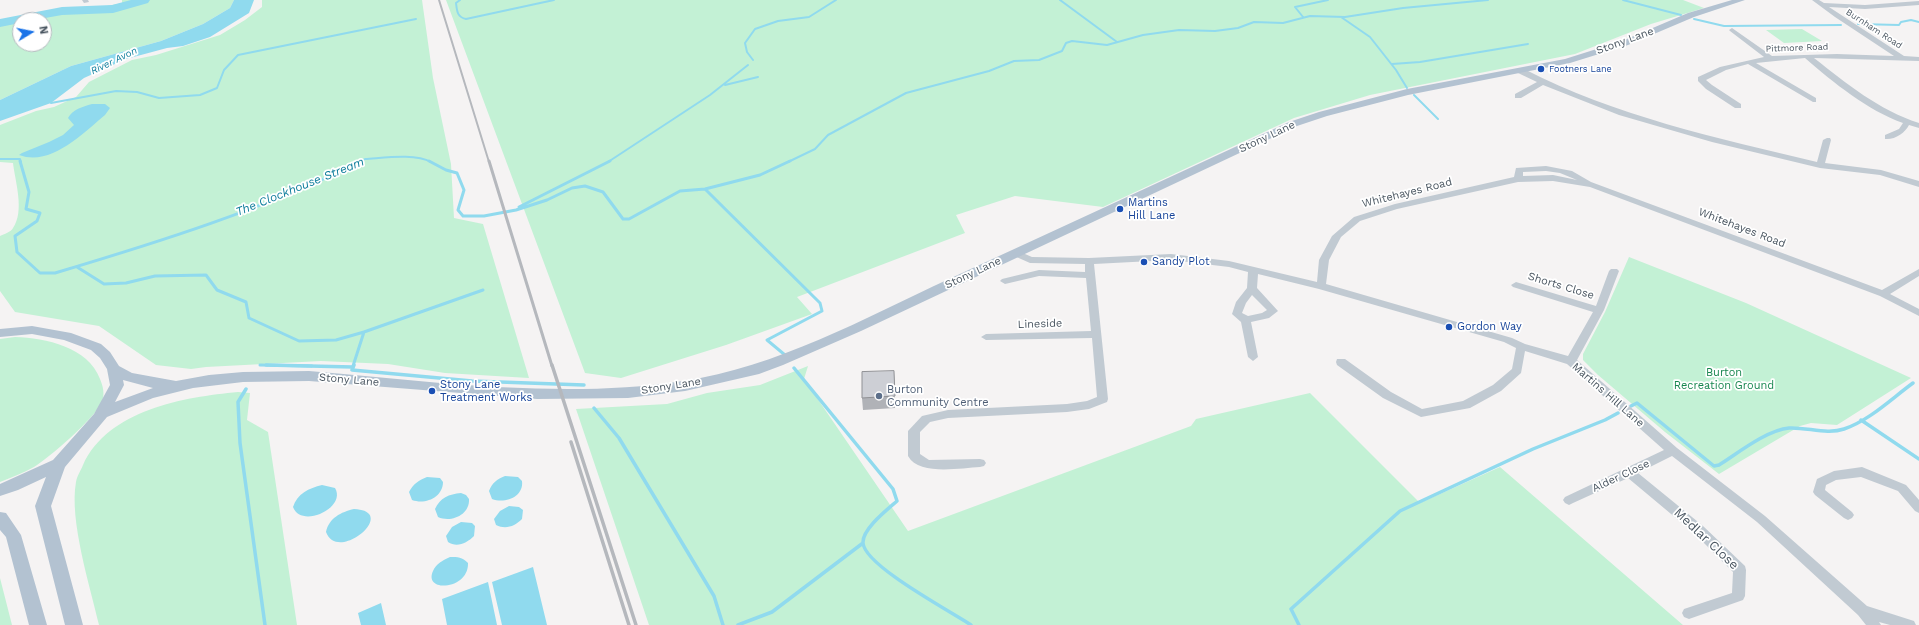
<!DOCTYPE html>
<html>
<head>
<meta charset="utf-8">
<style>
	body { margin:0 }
	#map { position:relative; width:1919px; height:625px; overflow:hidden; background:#f5f3f3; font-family:"Work Sans",sans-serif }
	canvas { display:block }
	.north { position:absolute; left:12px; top:12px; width:40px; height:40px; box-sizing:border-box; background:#fff; border:1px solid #b7bbc0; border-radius:50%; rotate:80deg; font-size:11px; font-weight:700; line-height:16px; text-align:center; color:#4a5661 }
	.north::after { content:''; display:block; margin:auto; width:14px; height:18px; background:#1a73e8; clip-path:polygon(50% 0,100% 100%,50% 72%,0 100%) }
</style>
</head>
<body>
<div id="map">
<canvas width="1919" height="625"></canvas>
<div class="north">N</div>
</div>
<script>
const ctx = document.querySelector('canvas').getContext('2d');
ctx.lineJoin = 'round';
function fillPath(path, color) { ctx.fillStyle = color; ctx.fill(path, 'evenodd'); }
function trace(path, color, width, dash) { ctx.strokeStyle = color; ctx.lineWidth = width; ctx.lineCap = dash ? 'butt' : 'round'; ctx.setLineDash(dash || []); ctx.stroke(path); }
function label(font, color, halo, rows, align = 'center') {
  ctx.font = font + ' "Work Sans",sans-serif'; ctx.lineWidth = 3.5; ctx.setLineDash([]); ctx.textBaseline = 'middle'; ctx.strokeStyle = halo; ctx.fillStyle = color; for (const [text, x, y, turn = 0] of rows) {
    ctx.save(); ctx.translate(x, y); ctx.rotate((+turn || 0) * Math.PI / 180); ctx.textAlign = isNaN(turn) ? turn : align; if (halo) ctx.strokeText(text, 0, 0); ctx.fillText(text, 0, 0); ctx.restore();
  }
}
fillPath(new Path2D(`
	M122,0H234L230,8L203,24L161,41L71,66L0,100V24L38,14L62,11L93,9L122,3ZM20,20H44V44H20Z
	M262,0H422L433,78L451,164L454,218L483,224L529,378L445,373L388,364L321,361L206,367L191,369L156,365L99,326L15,312L0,291V236C4,234 11,232 13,228C25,211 15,181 13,163L0,162V125L36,111L54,107L76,97L89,82L132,60L156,55L220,35L245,20L262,7Z
	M446,0H1683L1704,8L1651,24L1575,54L1370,95L1294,118L1103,207L1015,196L956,215L965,233L797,297L812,314L726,345L621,378L585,373Z
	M1802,29L1822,41L1784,43L1766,30Z
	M1629,257L1746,303L1911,378L1837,425L1811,423L1800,426L1719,474L1665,432L1598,375L1583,360V354L1605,312Z
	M15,337C46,338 88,347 100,379C103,386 105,394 102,402C95,418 49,458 34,467C23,473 12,477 0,482V339Z
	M808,366L804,379L908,531L1191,426L1196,419L1310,393L1420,503L1500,467L1683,625H649L576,409L667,404L707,393L760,385Z
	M238,392L250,393L247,420L268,432L297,625H99C90,586 69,520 76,482C77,476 81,470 83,465C108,410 184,397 238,392Z
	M0,578L12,625H0Z`), '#c3f1d5');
fillPath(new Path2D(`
	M234,0H254L249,13L210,37L183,46L167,48L126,59L84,78L51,103L0,121V100L71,66L161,41L203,24L230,8Z
	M92,104H105L110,108L105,115C83,133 51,167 19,155L22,153L49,142L63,135L74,125L68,118C73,109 82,107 92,104Z
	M505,476L518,477L522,481C524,497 505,504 492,499L489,491C492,483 497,479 505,476Z
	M427,477L440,478L443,482C443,497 426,505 412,500L409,492C413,484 419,480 427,477Z
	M322,485L335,488C347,508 301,529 293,507C297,494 309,488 322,485Z
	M461,493L466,495L469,499C470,515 451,523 438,517L435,509C440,498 449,494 461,493Z
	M509,506L519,507L523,510L522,519C515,526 506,530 496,525L494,519L500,511Z
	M354,509C400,511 338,564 326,532C329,518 341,512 354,509Z
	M461,522L472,523L475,526L474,536C467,543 457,548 448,542L446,536L452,527Z
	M450,557C458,557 462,557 468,563C469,590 423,593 433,571C436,564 443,560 450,557Z
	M533,567L547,625H502L492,582Z
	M488,582L497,625H447L442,599Z
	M381,603L386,625H361L358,613Z`), '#90daee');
trace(new Path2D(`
	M460,0L456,3C457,11 457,17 466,19L554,0
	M1060,0L1117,42
	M1623,0L1681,15
	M1303,17L1295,7L1328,0
	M1341,17L1370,37L1396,70L1407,88
	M1694,19L1724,26L1841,25
	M1858,24L1899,25L1901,22L1911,20L1919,22
	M753,60L747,52L745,43L755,29L778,21L809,17L836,0
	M1392,64L1420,62L1528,44
	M725,85L758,77
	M1414,95L1438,119
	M51,103L116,91L137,92L159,98L200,95L217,88L224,70L238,55L416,19
	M0,159H20L21,162
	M360,162L365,159C383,158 415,153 431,162
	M608,162L710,95L748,65
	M788,162L815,149L828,135L906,93L989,71L1014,61L1039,60L1062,51L1066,43L1072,41L1107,45L1143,35L1179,30L1215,31L1238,28L1254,22L1283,23L1310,16L1345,17L1403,8L1488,0`), '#90daee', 2);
trace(new Path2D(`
	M20,161L29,192L26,209L40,213L37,221L15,236L17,252L40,273H55C159,242 264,209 362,161
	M429,161L446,170L457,173L464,190L458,210L463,216H484L516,210L547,200L572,188L585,186L603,192L623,219H629L680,191L705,189L760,175L790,161
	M705,189L820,303L822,311L767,340L785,355
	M519,207L610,161
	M77,267L104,284L126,283L155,276L206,275L217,290L246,302L249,318L299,341L336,340L364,332L353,366
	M364,332L483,290
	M260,365L312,366`), '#90daee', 3);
trace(new Path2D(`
	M266,365L353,367
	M354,365L352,370L472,381L584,385
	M794,368L893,489L897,501C888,509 862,529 863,543C865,566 950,611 971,625
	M246,389L238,402L240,443L265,625
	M1631,406L1637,403L1714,466L1719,465C1738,453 1767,430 1789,428C1807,427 1827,435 1844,429C1870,420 1891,399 1913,383
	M594,408L619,438L714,596L723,625
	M1861,420L1919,459
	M738,625L772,612L863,543
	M1299,625L1291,609L1400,511L1533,449L1605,420L1618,413`), '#90daee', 3.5);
fillPath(new Path2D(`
	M131,0H150L148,3L113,13L62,15L34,20H20V23L0,27V19L62,7L112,5Z`), '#90daee');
fillPath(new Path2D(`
	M82,0H88L89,2L84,3Z
	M1812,0H1819L1824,3L1865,5L1919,1V5L1865,9L1829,7L1904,56L1919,57V61L1814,58C1847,84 1879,110 1919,123V128L1909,125C1905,133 1895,140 1885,139V135L1899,129L1903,123C1867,110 1834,83 1805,58L1756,63L1816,98V102H1813L1748,64L1726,70L1706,80L1712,85L1741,104V108H1735L1706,89L1698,81V77L1720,67L1764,57L1730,31L1729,30L1732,28L1772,56L1837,54L1894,56L1835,17Z
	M1518,69H1524C1615,116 1717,138 1817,162L1823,140L1827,138H1830L1831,140L1825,163L1881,170L1919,181V187L1880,175L1820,168L1712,142L1619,115L1543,85L1521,98H1515V94L1537,82L1518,73Z
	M1546,166L1572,171L1591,182L1882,290L1919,269V276L1890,294L1919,309V316L1880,296L1590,187L1553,181L1518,182L1397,209L1360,221L1341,237L1329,260L1326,284L1512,338L1525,344L1568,356L1593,312L1513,287L1511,285L1516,282L1596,306L1609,271L1611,269H1617L1619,271L1604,310L1577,360L1677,448L1765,516L1867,606L1914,621L1916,625H1890L1879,622L1881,625H1866L1858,615L1757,522L1672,456L1638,473L1703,526L1745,566L1746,570L1745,596L1743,600L1689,619L1684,617L1682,613L1684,609L1732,593L1733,572L1695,534L1628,478L1573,503L1569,505L1565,503L1563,500L1565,497L1664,450L1567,364L1525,351L1521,373L1501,391L1470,408L1421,417L1383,398L1337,365L1336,362L1337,359H1345L1391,392L1422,409L1463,401L1493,385L1512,369L1516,348L1504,342L1319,289L1258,274L1257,288L1278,311L1269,318L1251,322L1258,357L1253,361L1248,357L1241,322L1232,314L1236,302L1247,288L1248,272L1229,267L1171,260L1094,264L1108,399L1107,402L1089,409L1067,412L948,418L930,422L920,432V454L929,460L980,459L984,460L986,463L984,466L980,467C960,468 919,476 908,456V431L922,416L948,410L1067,404L1087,401L1097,397L1092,338L986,340L981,337L986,334L1091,331L1086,278L1039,276L1005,284L1000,281L1002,279L1039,270L1085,272V264L1030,263L1012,255L1010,253L1012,251H1018L1032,257L1089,258L1171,254L1229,261L1317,282L1319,260L1332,236L1354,217L1395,204L1514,177L1516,168ZM1546,171L1560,173L1577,180L1553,175L1523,176V172ZM1252,295L1267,310L1262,313L1248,316L1242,313L1246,303Z
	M1862,467L1906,485L1919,500V513L1915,511L1898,491L1861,477L1836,480L1826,485L1825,490L1852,512L1854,515L1852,518L1848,520L1844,518L1815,495L1813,492L1817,479L1834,471Z`), '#c1cad2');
fillPath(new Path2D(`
	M1732,0H1745L1694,17L1628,45L1570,63L1408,95L1327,116L1297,126L861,331L783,365L759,374L685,391L628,398L537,399L309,381L243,382L193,388L153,398L107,417L65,467L51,506L83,625H65L35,506L46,477L18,490L0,496V484L53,460L94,414L110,385L107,369L100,358L91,350L64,340L32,334L0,337V329L32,326L71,333L101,344L110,352L119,366L132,373L176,381L209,375L243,372L309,371C431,381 561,400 683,381C777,367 863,319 949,279C1063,227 1176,174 1289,122L1319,112L1407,89L1565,59L1622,41L1688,13ZM123,380L153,388L115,402L124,385Z
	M0,512L6,513L21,535L47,625H29L6,537L0,530Z`), '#b3c2d1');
trace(new Path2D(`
	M439,0L489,162`), '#b5b8bd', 2);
trace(new Path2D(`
	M489,161L552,366`), '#b5b8bd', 3);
trace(new Path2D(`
	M552,365L636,625
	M571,442L629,625`), '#b5b8bd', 3.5);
fillPath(new Path2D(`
	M894,371L895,408L863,410L862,398Z`), '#b0b2b7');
const building = new Path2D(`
	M894,371L895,396L862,398V372Z`);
fillPath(building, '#cdcfd5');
trace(building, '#909195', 1);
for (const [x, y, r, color] of [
	[1541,69,4,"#1a4fb4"],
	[1120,209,4,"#1a4fb4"],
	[1144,262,4,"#1a4fb4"],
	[1449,327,4,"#1a4fb4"],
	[432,391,4,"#1a4fb4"],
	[879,396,4,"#5c6f8a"]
]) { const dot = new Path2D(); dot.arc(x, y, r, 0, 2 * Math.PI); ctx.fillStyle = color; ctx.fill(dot); trace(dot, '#fff', 1.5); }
label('9px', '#4a5661', '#fff', [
	["Burnham Road",1874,29,33],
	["Pittmore Road",1797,48,-2]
]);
label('9px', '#164399', '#fff', [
	["Footners Lane",1549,69]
], 'left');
label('italic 10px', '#0c7c9b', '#fff', [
	["River Avon",114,61,-26]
]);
label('11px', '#4a5661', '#fff', [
	["Stony Lane",1625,41,-20],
	["Stony Lane",1267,137,-25],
	["Whitehayes Road",1407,193,-14],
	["Whitehayes Road",1742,228,21],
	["Stony Lane",973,273,-25],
	["Shorts Close",1561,286,17],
	["Lineside",1040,324,-2],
	["Stony Lane",349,380,5],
	["Stony Lane",671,386,-9],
	["Martins Hill Lane",1608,395,41],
	["Alder Close",1621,476,-25]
]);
label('11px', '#164399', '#fff', [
	["Martins",1128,203],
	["Hill Lane",1128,216],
	["Sandy Plot",1152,262],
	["Gordon Way",1457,327],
	["Stony Lane",440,385],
	["Treatment Works",440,398]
], 'left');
label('11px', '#17864f', '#fff', [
	["Burton",1724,373],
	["Recreation Ground",1724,386]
]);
label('11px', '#4e5e75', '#fff', [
	["Burton",887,390],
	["Community Centre",887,403]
], 'left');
label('italic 12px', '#0c7c9b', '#fff', [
	["The Clockhouse Stream",300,187,-22]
]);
label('13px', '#4a5661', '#fff', [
	["Medlar Close",1706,539,43]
]);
</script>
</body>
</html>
